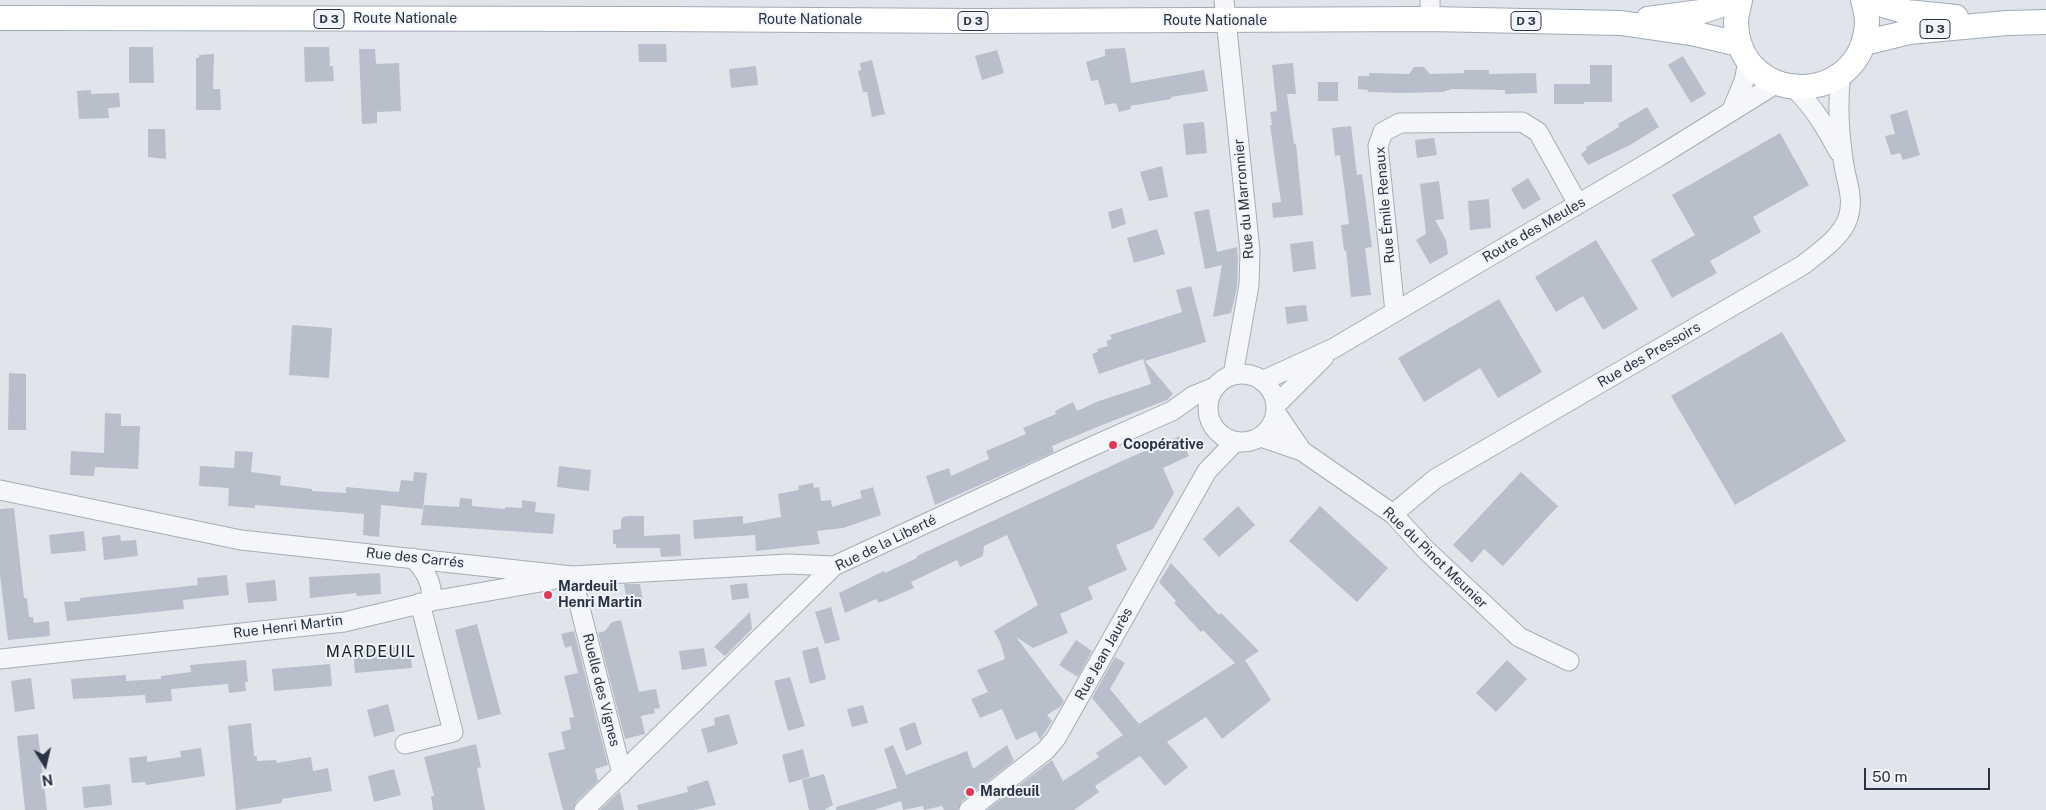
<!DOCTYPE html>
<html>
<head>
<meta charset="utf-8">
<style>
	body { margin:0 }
	#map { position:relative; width:2046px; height:810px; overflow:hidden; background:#e1e5eb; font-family:"Public Sans",sans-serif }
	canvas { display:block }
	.north { position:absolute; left:20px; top:740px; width:50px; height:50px; -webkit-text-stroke:4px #f1f4f8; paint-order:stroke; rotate:171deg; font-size:14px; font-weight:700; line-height:20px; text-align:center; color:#283345 }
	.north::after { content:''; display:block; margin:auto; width:18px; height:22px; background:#283345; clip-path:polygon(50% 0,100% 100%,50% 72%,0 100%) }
	.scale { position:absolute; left:1864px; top:768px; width:126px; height:22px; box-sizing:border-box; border:2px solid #283345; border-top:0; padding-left:6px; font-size:15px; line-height:18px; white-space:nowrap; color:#283345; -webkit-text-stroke:4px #f1f4f8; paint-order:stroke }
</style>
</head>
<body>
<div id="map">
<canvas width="2046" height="810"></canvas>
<div class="north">N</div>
<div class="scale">50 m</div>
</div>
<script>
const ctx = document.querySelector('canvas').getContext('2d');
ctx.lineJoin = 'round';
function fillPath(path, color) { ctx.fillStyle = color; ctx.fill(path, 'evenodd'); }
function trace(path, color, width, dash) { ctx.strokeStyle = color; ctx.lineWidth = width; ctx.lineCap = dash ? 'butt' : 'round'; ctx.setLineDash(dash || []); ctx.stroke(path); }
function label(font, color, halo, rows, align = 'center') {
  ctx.font = font + ' "Public Sans",sans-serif'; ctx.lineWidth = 4; ctx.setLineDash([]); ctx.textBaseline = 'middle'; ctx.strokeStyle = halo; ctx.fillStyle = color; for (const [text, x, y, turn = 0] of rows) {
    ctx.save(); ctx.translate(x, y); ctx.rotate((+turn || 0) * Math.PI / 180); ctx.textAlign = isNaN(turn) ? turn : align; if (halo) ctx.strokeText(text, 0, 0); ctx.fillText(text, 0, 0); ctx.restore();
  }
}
fillPath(new Path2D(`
	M638,44H666L667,62H639Z
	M129,47H153L154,83H129Z
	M304,47H329L330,66H333L334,81L305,82Z
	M1125,48L1131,83L1204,70L1208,91L1171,97V99L1130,106L1131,109L1119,112L1116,103L1105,105L1098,80L1091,81L1086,62L1105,56V49Z
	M359,49H375L376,64L399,63L401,111L377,112V123L362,124Z
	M997,50L1004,73L982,80L975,56Z
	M214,54L213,89H220L221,110H196V58H199V55Z
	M1683,56L1706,94L1691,103L1668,65Z
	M872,60L885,114L872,117L867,92H863L858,71L861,70L860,63Z
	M1293,63L1296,94H1287L1294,144H1296L1303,215L1273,218L1272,203L1281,202L1270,125H1272L1270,112L1277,111L1272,65Z
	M1590,65H1612V102H1584V104H1554V84H1590Z
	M756,66L758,85L731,88L729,69Z
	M1414,67H1424L1430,74L1464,73V70H1489V74L1536,73L1537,93L1505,94V90L1452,89L1443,92L1399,93L1368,92V90L1358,89V76H1369V73L1409,74Z
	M1318,82H1338V101H1318Z
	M91,90V94L119,93L120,107L108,108L109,118L79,119L77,91Z
	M1647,107L1659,127L1630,145L1588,165L1581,154L1587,149L1586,147L1619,127L1618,124Z
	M1907,110L1920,155L1903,160L1900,153L1891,155L1885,136L1895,134L1890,115Z
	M1204,122L1207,153L1186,155L1183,124Z
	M1351,126L1357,175L1362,174L1372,247L1365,248L1371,295L1351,297L1346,250L1344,251L1341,225L1349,224L1340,155L1335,156L1332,128Z
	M148,129H165L166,159L148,157Z
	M1780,133L1809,185L1753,217L1761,232L1710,261L1717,273L1672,298L1651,260L1695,235L1672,195Z
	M1434,138L1437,155L1417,158L1415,140Z
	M1162,166L1168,197L1149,201L1140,172Z
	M1528,178L1541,199L1523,210L1511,189Z
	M1439,181L1444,219L1435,220L1446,240L1448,254L1430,264L1416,240L1426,234L1420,184Z
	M1489,199L1491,228L1470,230L1468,201Z
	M1122,208L1126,224L1112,229L1108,212Z
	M1209,209L1217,252L1237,247L1238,259L1237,288L1231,313L1213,317L1222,265L1205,269L1194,212Z
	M1157,229L1165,254L1134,263L1127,238Z
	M1596,240L1638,309L1603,330L1583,296L1556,312L1535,277Z
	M1313,241L1316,269L1293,272L1290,244Z
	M1191,286L1206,342L1145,361L1173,394L1167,400L1102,425L1052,446L1054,452L935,505L926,476L949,468L951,476L989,459L986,451L1026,434L1023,428L1056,414L1055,411L1073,402L1077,411L1099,401L1151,384L1143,359L1099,374L1092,354L1098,352L1097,349L1108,346L1106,341L1112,339L1110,335L1182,312L1176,290Z
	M1499,299L1542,372L1498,398L1480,368L1424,402L1398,358Z
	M1306,305L1308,321L1287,324L1285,307Z
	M292,325L332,328L329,378L289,375Z
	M1782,332L1846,441L1735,505L1671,396Z
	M9,373L26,374V430H8Z
	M105,413L121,414V426H140L138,469L95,467L94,476L70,475L71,451L104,453Z
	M1180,436L1189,456L1163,468L1174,493L1153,529L1116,545L1127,570L1088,587L1093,599L1060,614L1068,633L1033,648L1016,637L1064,701L1061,706L1047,715L1052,721L1040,740L1036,731L1016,740L1002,709L980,718L971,699L988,692L977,670L1005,659L1000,642L994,631L1038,605L1007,535L984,546L983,556L960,567L957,560L911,582L914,588L879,603L876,599L845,613L839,593L884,571L885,573L917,558V556L1124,460Z
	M235,451L253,452L251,472L281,476L280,485L312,489V491L346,493V487L399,492L401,480L413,481L414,472L427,473L423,509L381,505L379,537L363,535L364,514L255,505V508L228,506L229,488L199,486L200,466L234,468Z
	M559,466L591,470L589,491L557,487Z
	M1521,472L1558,506L1503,566L1484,549L1472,563L1453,545Z
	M813,483L814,488L819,487L821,501L831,500L832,507L862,498L860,491L873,487L881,515L843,528L817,531L820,544L756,551L755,535L694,539L693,520L743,516V524L781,517L778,494L799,490L798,486Z
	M460,498L472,499V506L505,509V507L522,508V500L536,502L535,512L555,514L553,534L421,525L424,505L459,507Z
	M1238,506L1255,525L1219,557L1203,539Z
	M1320,506L1388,568L1357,602L1289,541Z
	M14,508L24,598H27L29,617H33L34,623L49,621L50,636L8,640L0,575V509Z
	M628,516H644V536L680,534L681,556L661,557L660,548H616V544H613V530L621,529V520L623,517Z
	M84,531L86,551L51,554L49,535Z
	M120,535L121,541L136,540L138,556L104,560L102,537Z
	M1171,563L1219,615L1221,613L1259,651L1245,660L1271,700L1222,739L1206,717L1167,742L1188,767L1165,786L1140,756L1095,786L1099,792L1074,810H987L1052,760L1063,781L1099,757L1096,753L1123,735L1092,698L1115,657L1125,663L1110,689L1139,724L1235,663L1203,630L1201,632L1174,603L1176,601L1159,582Z
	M380,573L381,594L357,596L356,593L310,598L309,577Z
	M227,575L229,595L183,600L184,609L67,621L64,602L80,601V598L198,585L197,578Z
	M275,580L277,601L248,603L246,583Z
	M747,583L749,598L732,600L730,585Z
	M624,584H640L644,606L628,607Z
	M831,607L840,640L825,644L815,612Z
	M750,612L752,629L725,656L714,647Z
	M621,620L639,692L656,689L660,708L654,709L655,713L641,716L645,734L625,739L598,633L605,631L612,622Z
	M477,624L501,714L478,720L455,630Z
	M574,631L608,765L595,769L598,781L576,802L573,810H563L548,753L565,749L561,732L571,729L569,718L574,717L564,676L578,673L571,646L565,648L561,634Z
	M1076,640L1092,651L1078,677L1059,665Z
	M410,646L412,668L355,673L353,650Z
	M818,647L826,679L810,684L802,651Z
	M704,648L707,666L682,670L679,651Z
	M246,660L248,682H245L246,691L229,693L228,684L171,689L172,701L146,703L145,695L73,699L71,679L126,675V681L161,679V676L191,672L190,665Z
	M1507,660L1527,679L1496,712L1476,693Z
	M330,664L332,686L274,691L272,669Z
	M790,677L805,726L788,731L774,681Z
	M31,678L35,709L15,712L11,681Z
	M388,704L395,731L374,737L367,710Z
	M863,705L868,723L852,727L847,709Z
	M729,714L738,744L708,753L701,729L715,725L714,718Z
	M915,722L922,744L906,751L899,728Z
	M251,723L254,756H257V761L276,760L277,763L311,757L313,771L328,768L332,791L282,799V803L236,810L228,726Z
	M38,734L47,810H25L17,736Z
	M476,744L481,767L477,768L485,810H433L431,796H434L424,757Z
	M893,745L906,775L967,751L973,769L1007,745L1014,761L962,801L958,810H944L942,806L924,810L923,806L903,810L901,801L874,810H836V807L897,788L884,749Z
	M201,748L205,776L146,785L145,782L132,783L129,758L147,756V762L181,757L180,751Z
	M803,749L810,777L789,783L782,755Z
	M394,769L401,795L374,802L368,776Z
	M824,774L833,805L824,810H809L802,780Z
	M708,780L716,805L694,810H638L637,805L688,792L687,787Z
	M110,784L112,805L84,808L82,787Z
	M620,791L624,810H600Z`), '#b8beca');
const minor = new Path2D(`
	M1224,0L1250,251L1249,285L1233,375
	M1430,0V19
	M1794,88C1814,107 1826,128 1839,152
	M1732,110L1744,81L1748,61
	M1395,312L1378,146L1383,132L1400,123L1522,122L1538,132L1578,204
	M1208 408a34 34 0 1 1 68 0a34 34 0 1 1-68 0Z
	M1262,381L1334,348L1658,157L1777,83
	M1276,405L1324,357
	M1276,413L1302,451
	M1261,437L1302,451L1393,514L1427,551L1519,637L1569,661
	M0,490L241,540L572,576L788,564L834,566
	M1393,514L1435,479L1803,265C1819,252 1841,238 1848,218C1855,197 1845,179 1843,159C1839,131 1837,103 1841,75
	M413,558C426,571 432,582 432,601
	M572,576L622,774
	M0,659L344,622L432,601L552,580
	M405,744L453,732L420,603
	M584,810L834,566L1084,450L1172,411L1193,396L1215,387
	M969,810L1046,750L1056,738L1207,471L1235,442`);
const major = new Path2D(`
	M1740,0C1739,7 1736,15 1736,22C1738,108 1863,109 1867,22C1867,15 1865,7 1863,0
	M1866,0L1907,12L1956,17
	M0,18L657,19L975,21L1430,19L1621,23L1696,34L1739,44
	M1648,19L1700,12L1736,0
	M1864,43L1909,32L2007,23L2046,22`);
trace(minor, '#a6acb6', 21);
trace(major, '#9faab8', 26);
trace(minor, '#f4f6f9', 19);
trace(major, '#fff', 24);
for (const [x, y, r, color] of [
	[1113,445,5,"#db3b57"],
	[548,595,5,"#db3b57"],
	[970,792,5,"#db3b57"]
]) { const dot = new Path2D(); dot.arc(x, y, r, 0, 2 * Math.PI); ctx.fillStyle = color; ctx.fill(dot); trace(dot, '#f1f4f8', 2); }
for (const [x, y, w] of [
	[329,19,30],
	[973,21,30],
	[1526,21,30],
	[1935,29,30]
]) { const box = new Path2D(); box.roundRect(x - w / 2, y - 9.5, w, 19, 4); ctx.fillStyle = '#f1f4f8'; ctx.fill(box); trace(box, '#283345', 1); }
label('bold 12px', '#283345', null, [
	["D 3",329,19],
	["D 3",973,21],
	["D 3",1526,21],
	["D 3",1935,29]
]);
label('14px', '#283345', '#f1f4f8', [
	["Route Nationale",405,19],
	["Route Nationale",810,20],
	["Route Nationale",1215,21],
	["Rue du Marronnier",1244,199,-95],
	["Rue Émile Renaux",1385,205,-95],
	["Route des Meules",1534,230,-30],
	["Rue des Pressoirs",1649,355,-30],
	["Rue de la Liberté",886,543,-26],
	["Rue des Carrés",415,558,6],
	["Rue du Pinot Meunier",1435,558,44],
	["Rue Henri Martin",288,627,-7],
	["Rue Jean Jaurès",1104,654,-61],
	["Ruelle des Vignes",601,690,76]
]);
label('bold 14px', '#283345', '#f1f4f8', [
	["Coopérative",1123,445],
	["Mardeuil",558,587],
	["Henri Martin",558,603],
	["Mardeuil",980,792]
], 'left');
ctx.letterSpacing = '1px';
label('16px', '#1a2436', '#f1f4f8', [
	["MARDEUIL",371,652]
]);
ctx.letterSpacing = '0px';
</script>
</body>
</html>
